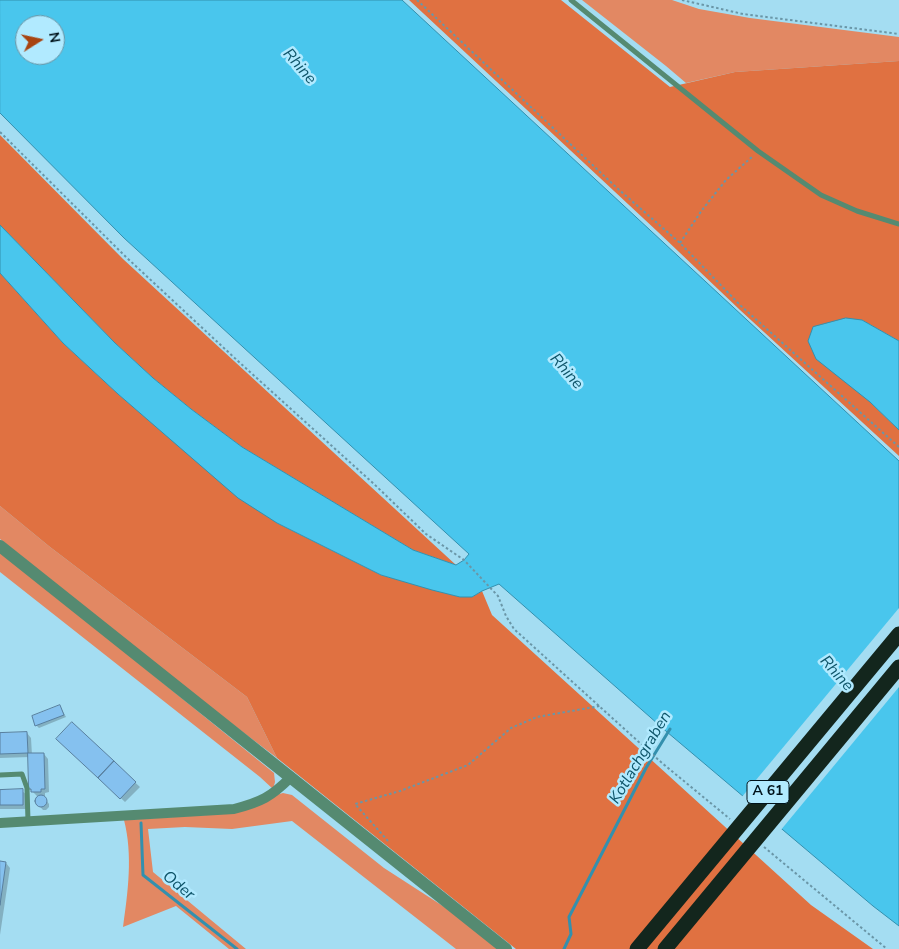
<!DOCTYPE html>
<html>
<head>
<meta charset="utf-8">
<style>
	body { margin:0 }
	#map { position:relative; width:899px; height:949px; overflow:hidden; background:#a4ddf2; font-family:"Nunito Sans",sans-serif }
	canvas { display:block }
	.north { position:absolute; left:15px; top:15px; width:50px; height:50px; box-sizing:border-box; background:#b1eaff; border:1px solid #6a94a4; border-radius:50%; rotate:80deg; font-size:14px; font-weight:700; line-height:20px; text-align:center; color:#00131b }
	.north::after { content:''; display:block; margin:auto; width:18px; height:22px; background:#a84411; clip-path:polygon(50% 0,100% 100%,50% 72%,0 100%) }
</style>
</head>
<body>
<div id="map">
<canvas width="899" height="949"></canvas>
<div class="north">N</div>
</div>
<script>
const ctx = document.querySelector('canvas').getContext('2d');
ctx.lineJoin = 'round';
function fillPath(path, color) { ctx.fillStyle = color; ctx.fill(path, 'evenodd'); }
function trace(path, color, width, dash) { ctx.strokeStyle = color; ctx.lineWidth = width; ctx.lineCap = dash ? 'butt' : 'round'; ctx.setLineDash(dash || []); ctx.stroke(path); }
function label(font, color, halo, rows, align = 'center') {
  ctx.font = font + ' "Nunito Sans",sans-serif'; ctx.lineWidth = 5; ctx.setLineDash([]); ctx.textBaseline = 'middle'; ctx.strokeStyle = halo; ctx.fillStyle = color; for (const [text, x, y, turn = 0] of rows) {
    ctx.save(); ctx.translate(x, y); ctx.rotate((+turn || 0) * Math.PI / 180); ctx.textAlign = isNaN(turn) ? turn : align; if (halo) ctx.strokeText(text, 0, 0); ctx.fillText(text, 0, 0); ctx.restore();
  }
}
fillPath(new Path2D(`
	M582,0H672L699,9L750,18L899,37V61L735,72L686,83L666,66Z
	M0,506L50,547L247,697L277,758L219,714L0,539Z
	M0,551L274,773L275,782L273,789L260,777L0,572Z
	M283,793L292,795L384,868L449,910L498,949H456L292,821L232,829L185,827L148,829L153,872L246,949H229L176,906L123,927C128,892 133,855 124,820L207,815Z`), '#e28863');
fillPath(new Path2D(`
	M409,0H561L670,87L735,72L899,61V341L862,320L870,402L899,430V456L740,310L658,232Z
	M0,135L123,259L456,565L413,550L242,447L191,409L153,378L115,343L0,225Z
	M0,273L63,343L118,394L171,439L277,523L381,575L460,597H472L482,591L492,615L811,905L873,949H516L277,758L247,697L50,547L0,506Z`), '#e07141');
const water = new Path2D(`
	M0,0H402L899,461V926L873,906L667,732L499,584L482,591L472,597H460L432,590L381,575L277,523L238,498L118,394L63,343L0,273V225L115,343L153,378L191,409L242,447L413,550L456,565L464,560L469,554L124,238L0,113ZM25,25H55V55H25Z
	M846,318L862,320L899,341V430L870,402L816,359L808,341L813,327Z`);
fillPath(water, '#49c6ed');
trace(water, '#3390ae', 1);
fillPath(new Path2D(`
	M899,608V687L780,831L741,798Z`), '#a4ddf2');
fillPath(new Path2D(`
	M60,706L66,717L39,728L36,725Z
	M72,724L140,787L125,802L58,739Z
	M27,733L31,738L32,755L44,754L48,759L49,792L45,793V796H43L49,804V807L46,810H43L36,802V799L41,796H37L30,789V757L0,758V734Z
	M0,791H22L27,795V809H0Z
	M0,862L6,863L10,868L0,935Z`), '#0003');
trace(new Path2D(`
	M141,823L143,875L237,949
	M564,949L571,934L569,917L646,768L670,729`), '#3390ae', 3);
const building = new Path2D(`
	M60,705L64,715L35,726L32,716Z
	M72,722L114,761L98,778L56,739Z
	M27,732L28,753L0,754V733Z
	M28,753H44L45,789H41V792H31V789H29Z
	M114,761L136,782L120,799L98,778Z
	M23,789V805H0V790Z
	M35 801a6 6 0 1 1 12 0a6 6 0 1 1-12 0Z
	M0,861L6,862L0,905Z`);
fillPath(building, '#85c1ef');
trace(building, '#587f9e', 1);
trace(new Path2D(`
	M417,0L617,188L680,243L741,306L899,447
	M682,0L743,14L899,34
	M0,132L126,257L239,362L374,484L426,534L464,560L498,596L506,616L514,629L662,763L730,819
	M680,243L702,210L726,180L753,156
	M388,841L355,804L400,791L468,765L511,728L537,717L600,706
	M764,847L887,949`), '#6a96a7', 2, [2.5, 2.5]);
trace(new Path2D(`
	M571,0L758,151L821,195L857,211L899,224
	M0,775L22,774L27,788L28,821`), '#558a71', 5);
trace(new Path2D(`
	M0,823L234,809C261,802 271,797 291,777`), '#558a71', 10);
trace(new Path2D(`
	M0,546L506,949`), '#558a71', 12);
trace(new Path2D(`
	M637,949L899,634
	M665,949L899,667`), '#13261d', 15);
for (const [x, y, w] of [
	[768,792,42]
]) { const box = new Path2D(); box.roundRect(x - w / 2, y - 11.5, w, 23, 4); ctx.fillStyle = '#b1eaff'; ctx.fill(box); trace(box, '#00131b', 1); }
label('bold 14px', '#00131b', null, [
	["A 61",768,792]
]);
label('italic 16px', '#0f556a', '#b1eaff', [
	["Rhine",299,67,49],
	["Rhine",566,372,49],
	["Rhine",836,674,48],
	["Kotlachgraben",641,758,-59],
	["Oder",178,886,39]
]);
</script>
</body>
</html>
